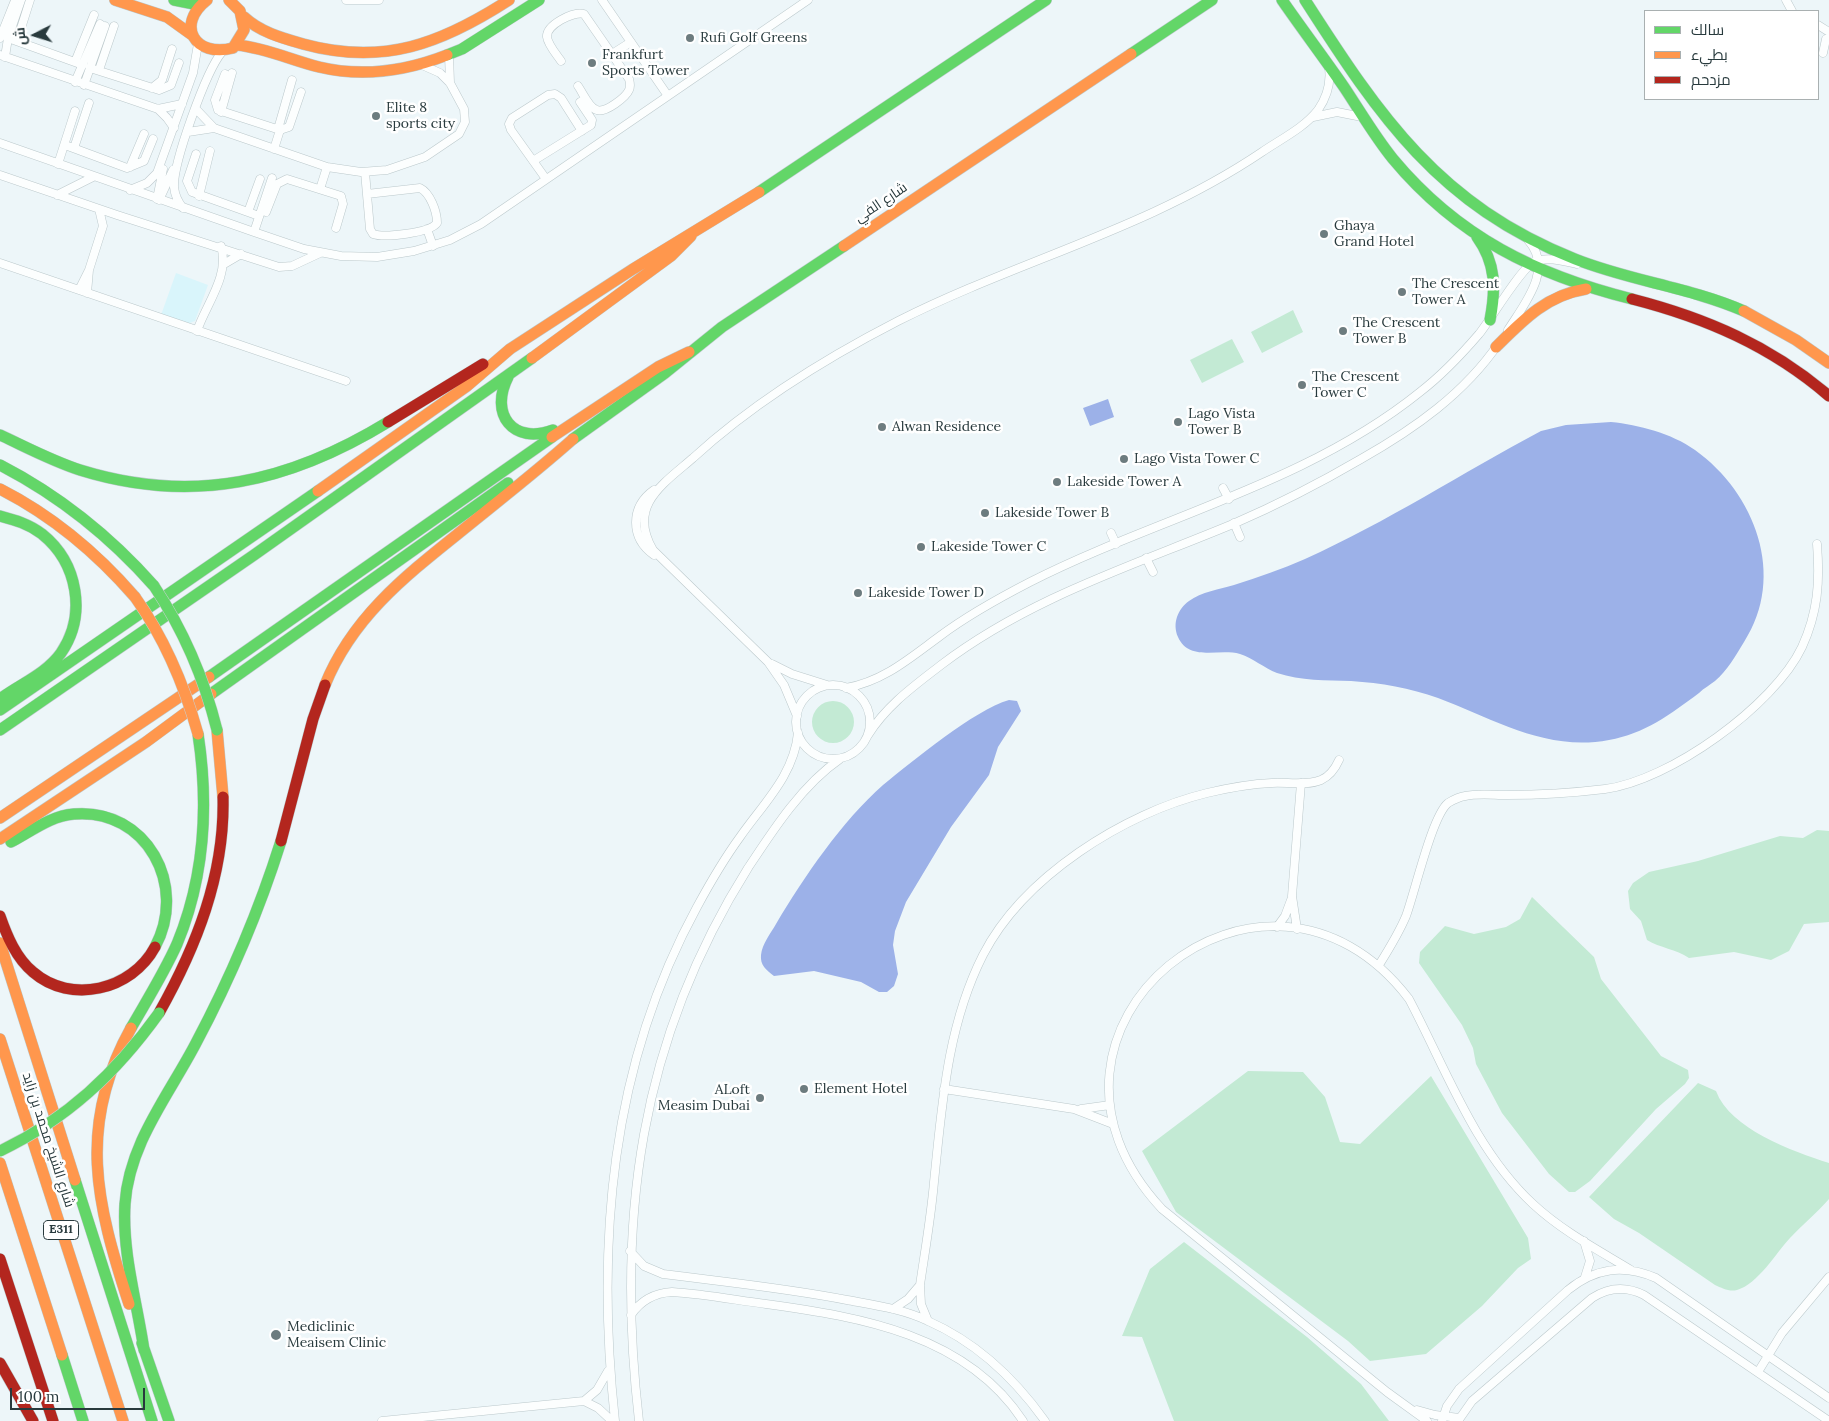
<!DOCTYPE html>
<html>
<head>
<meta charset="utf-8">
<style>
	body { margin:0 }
	#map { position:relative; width:1829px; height:1421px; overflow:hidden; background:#edf6f9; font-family:Lora,Cairo,serif }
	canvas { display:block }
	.legend { position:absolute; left:1644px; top:10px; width:175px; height:90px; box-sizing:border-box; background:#fff; border:1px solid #a9b0b1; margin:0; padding:6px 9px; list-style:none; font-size:15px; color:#283a3d }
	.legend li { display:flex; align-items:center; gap:10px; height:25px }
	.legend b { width:25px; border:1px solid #a9b0b1 }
	.north { position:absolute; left:10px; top:10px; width:50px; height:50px; -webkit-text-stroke:4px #fff; paint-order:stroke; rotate:265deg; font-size:14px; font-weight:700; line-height:20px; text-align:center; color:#283a3d }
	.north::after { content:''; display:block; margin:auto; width:18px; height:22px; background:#283a3d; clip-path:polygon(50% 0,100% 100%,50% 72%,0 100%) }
	.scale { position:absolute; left:10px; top:1388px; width:135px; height:22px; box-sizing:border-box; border:2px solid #283a3d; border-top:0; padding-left:6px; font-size:15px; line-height:18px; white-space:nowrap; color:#283a3d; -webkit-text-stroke:4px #fff; paint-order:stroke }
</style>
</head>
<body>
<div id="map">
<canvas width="1829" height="1421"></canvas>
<ul class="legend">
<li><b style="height:6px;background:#63d668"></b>سالك</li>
<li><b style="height:6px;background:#ff974d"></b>بطيء</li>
<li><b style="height:6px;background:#b3261e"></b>مزدحم</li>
</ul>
<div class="north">ش</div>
<div class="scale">100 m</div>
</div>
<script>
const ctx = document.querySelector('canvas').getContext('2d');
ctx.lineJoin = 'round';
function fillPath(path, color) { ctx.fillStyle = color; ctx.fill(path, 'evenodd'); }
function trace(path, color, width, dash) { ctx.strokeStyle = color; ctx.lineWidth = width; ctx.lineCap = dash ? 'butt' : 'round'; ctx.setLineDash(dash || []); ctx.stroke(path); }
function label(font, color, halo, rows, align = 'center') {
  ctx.font = font + ' Lora,Cairo,serif'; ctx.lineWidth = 5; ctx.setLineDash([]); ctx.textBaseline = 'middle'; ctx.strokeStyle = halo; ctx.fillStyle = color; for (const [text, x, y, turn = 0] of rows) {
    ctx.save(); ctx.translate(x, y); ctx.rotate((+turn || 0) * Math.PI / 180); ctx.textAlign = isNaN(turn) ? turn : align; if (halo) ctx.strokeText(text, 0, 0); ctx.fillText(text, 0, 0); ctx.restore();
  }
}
fillPath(new Path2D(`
	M176,273L208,285L195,321L187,324L161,315Z`), '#d9f5fb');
fillPath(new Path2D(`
	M1293,310L1303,332L1262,353L1251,332Z
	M1232,339L1244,362L1202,383L1190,360Z
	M812 722a21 21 0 1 1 42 0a21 21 0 1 1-42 0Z
	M1817,830L1829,831V922L1804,924L1789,951L1771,960L1734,952L1689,958C1676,949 1660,948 1647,940L1641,921L1630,909L1628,891L1633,883L1649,872L1698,861L1780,836L1803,838Z
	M1532,897L1594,957L1601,979L1661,1056L1688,1070L1689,1078L1685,1084L1656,1109L1590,1181L1575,1192H1569L1549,1174L1502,1113L1476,1064L1473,1048L1462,1025L1419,963L1420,952L1445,926L1474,934L1506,927L1520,919Z
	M1248,1071L1303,1072L1325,1097L1340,1142L1360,1144L1431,1076L1528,1238L1531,1259L1518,1268L1482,1306L1426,1354L1370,1361L1348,1341L1176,1212L1142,1151Z
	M1698,1083L1716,1091C1730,1129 1792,1151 1829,1163V1199C1817,1213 1803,1224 1790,1238C1776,1253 1758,1284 1737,1290C1729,1292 1722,1288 1715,1285L1639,1233L1614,1219L1589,1197Z
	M1184,1242L1307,1337L1361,1384L1389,1421H1174L1142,1337L1122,1336L1150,1269Z`), '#c3ead4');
fillPath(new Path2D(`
	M1108,399L1114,417L1090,426L1083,408Z
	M1611,422C1639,425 1671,433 1695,450C1755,493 1787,576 1744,642C1736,655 1727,671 1715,681C1710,685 1704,688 1699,693C1671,714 1644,734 1609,740C1546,752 1494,719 1438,698C1410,688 1381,683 1351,681C1326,680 1301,681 1277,673C1264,668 1253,658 1240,654C1219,648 1189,662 1178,637C1172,623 1178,609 1189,601C1201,592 1220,589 1234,585C1259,577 1282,569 1305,559C1387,522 1462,473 1541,431L1566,425Z
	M1009,700L1017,701L1021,711L998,747L989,775L951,827L906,902L895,931L893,945L898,974L894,986L887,992H879L861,982L814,971L774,976C766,970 760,965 761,955C762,944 771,933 776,924C804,877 842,821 883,785C913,761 974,710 1009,700Z`), '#9cb1e8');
const street = new Path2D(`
	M346,0H379
	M602,0L668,96
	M1786,0L1792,11
	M1818,25L1829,32
	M0,38L14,3
	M8,38L83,65
	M17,41L30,0
	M1823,53L1826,39
	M612,54L631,42
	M0,55L158,109L182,104
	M449,55L450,83
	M5,57L8,38L21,0
	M561,61C557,55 548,45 547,37C546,25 573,11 584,14L629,79C630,83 631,86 629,90C626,97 606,113 597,110C589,108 583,93 578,86
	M75,62L94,15
	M90,68L159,90L171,85L179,63
	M99,70L114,26
	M225,74L215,100L218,110L280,130L289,127L301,92
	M75,82L100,24
	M84,85L105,26
	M152,88L162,80L172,49
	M158,109L167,118L174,128
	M196,109L214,128L327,167L361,172L387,170L425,157L459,134L465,122L464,109L450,83L440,73L422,65
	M221,112L232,73
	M1313,117L1337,112L1362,117
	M278,129L292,80
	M188,132L214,128
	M0,143L254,232L304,249L341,256L377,257L414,251L450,240L481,224L808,0
	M65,145L127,168L144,161L153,139
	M74,148L89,103
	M274,149L280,130
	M196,154L187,181L192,192L259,216
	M533,161L591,125L592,120L580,102
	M58,164L75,111
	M130,167L144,134
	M365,172L370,229L373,234C384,238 430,233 437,223C437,211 430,193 420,188L367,194
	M0,175L117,215L279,267L292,266L320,253
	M546,179L511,130L509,124L512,118L548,95L555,94L561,98L582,131
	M320,189L327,167
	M130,190L147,183L157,173L193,73L198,44
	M57,195L93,177
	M199,196L210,151
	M157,199L163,169
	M159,200L173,170
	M183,208C178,202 175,196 174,187C173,163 206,71 222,52
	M248,212L260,179
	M266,212L277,184L287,179L341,196L343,204L336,228
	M427,229L433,246
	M254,232L272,178
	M0,263L346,381
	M224,264L241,254
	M79,290L89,270
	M87,293L89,270L103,226L99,209
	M1508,330C1525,303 1554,269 1528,240
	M197,331C206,304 230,276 221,246
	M1223,488L1229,499
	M654,490C630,507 630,538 654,555
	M1234,523L1240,537
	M1111,533L1116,544
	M1146,558L1153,572
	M772,664L792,674L827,685
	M796 722a37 37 0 1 1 74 0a37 37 0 1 1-74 0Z
	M846,688C884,681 910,658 940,636C968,615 999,598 1030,582C1158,517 1306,484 1420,392C1442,375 1461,355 1479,334C1491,319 1521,268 1534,262C1547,256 1564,261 1577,264
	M797,716L784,685L768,662L653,550C627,506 663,484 693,458C753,403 826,358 898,321C1019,260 1148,229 1262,152C1281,139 1304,128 1318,110C1327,97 1331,83 1329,68
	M868,735C887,705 914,686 941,665C1029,598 1132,566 1233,524C1277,505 1320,483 1361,459C1414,429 1464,394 1499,343
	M1277,927L1285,916L1291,900
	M1297,929L1292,896L1301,783
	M1379,965C1389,949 1399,933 1406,916C1415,892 1432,816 1448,803C1453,800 1459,797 1465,796C1478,793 1493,795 1507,795C1539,795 1572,793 1605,789C1669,781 1774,706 1802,647C1818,612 1820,582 1817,544
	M944,1089L1074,1109L1113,1124
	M1081,1109L1110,1105
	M1584,1241L1590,1261L1585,1277
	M630,1251L644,1266L663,1274C725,1282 786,1288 847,1300C874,1305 903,1309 928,1321C976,1342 1015,1379 1045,1421
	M893,1309L908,1299L920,1285
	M631,1315C641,1300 654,1293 672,1292C704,1294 735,1300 766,1304C861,1317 967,1335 1023,1421
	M928,1321L921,1304L920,1285C925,1251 931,1217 934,1182C942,1105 947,1026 983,955C1023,877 1124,813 1207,793C1228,788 1250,784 1272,783C1287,782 1307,786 1321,780C1330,776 1335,769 1339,760
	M1758,1372L1782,1333L1829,1277
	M584,1401L598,1408L612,1421
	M1417,1410L1435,1415L1459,1418
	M382,1421L584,1401L597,1390L608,1371
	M615,1421C596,1244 610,1066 697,907C710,883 724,859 740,837C763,804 794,775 798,733
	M639,1421C616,1221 639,1041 748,868C773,830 802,785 840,759
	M1427,1421L1387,1392L1162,1209C994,1029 1265,810 1409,999C1446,1069 1474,1149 1533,1204C1562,1231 1598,1250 1631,1270
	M1442,1421L1447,1406L1459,1389L1568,1290C1595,1268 1623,1264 1656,1278L1829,1398
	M1458,1421L1472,1401L1592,1298C1609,1287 1626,1286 1644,1295L1829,1421`);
const fast = new Path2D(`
	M174,0L199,5
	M1282,0C1302,29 1324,58 1344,87C1360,111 1375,137 1393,159C1458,237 1536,275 1632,299
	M1305,0C1380,117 1439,205 1575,259C1630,281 1689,287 1744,311
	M1131,54L1212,0
	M447,55L462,49L539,0
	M759,192L1046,0
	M1477,237C1496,263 1496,289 1490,320
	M508,377C489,414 513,445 553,430
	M0,435C26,447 52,461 80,470C193,505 290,482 388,422
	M573,439L665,373L722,327L844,246
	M0,465C60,496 109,535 154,586
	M0,516C15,520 29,524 42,534C78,563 87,615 61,653C46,674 20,684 0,699
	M209,677L552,437
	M211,694L508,483
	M0,710L318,491
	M0,730L254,555L532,358
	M11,842C32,831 50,816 74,814C147,808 188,886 155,947
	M131,1028C147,1000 164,973 177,944C205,876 209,806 198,734
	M75,1180L152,1421
	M142,1343L169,1421
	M144,1350C137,1302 122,1253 125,1204C129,1143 169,1095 196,1043C230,979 259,911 281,841
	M62,1355L83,1421`);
const slow = new Path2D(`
	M115,0L167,17L192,35
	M207,0C175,25 195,58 233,48L244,30L240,11L229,0
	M244,17C260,32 282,38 303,44C383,66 441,44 509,0
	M237,45C266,48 291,60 319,67C361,77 406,71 447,55
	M844,246L1131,54
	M1744,311L1796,340L1829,363
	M1496,347C1523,320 1547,295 1586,289
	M510,349L633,269L759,192
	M532,358L671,256L691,236
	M552,437L658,367L689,352
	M0,489C53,516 96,552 135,597
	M318,491L467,386L510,349
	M325,685C352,618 404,577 459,533C497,502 536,472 573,439
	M217,730L223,797
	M0,818L209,677
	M0,839L146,742L211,694
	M0,943L75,1180
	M0,1039L123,1421
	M0,1163L62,1355
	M129,1304C96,1203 77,1125 131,1028`);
const jam = new Path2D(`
	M1632,299C1706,318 1771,346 1829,396
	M388,422L483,364
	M281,841L313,719L325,685
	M0,916C7,936 16,958 33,972C71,1005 132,990 155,947
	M159,1013C196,947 225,875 223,797
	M0,1259L53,1421
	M0,1363L33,1421`);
trace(street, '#bbc8cb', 9);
trace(fast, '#bbc8cb', 12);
trace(slow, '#bbc8cb', 12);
trace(jam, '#bbc8cb', 12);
trace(street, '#fcfefe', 8);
trace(fast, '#63d668', 11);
trace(slow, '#ff974d', 11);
trace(jam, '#b3261e', 11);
const fastBridge = new Path2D(`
	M154,586C184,631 204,678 217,730
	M0,1151C67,1119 116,1073 159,1013`);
const slowBridge = new Path2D(`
	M135,597C165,639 184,684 198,734`);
trace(fastBridge, '#c9d1d2', 12, []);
trace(slowBridge, '#c9d1d2', 12, []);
trace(fastBridge, '#63d668', 11);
trace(slowBridge, '#ff974d', 11);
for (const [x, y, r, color] of [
	[690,38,5,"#6d7c7f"],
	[592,63,5,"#6d7c7f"],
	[376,116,5,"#6d7c7f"],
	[1324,234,5,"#6d7c7f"],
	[1402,292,5,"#6d7c7f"],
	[1343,331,5,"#6d7c7f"],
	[1302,385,5,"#6d7c7f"],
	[1178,422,5,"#6d7c7f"],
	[882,427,5,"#6d7c7f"],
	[1124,459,5,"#6d7c7f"],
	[1057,482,5,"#6d7c7f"],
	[985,513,5,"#6d7c7f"],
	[921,547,5,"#6d7c7f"],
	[858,593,5,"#6d7c7f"],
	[804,1089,5,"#6d7c7f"],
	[760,1098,5,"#6d7c7f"],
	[276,1335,6,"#6d7c7f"]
]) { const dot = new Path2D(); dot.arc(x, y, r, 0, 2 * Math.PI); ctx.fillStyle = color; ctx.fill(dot); trace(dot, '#fff', 2); }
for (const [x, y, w] of [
	[61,1230,35]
]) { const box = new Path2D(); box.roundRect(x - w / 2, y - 9.5, w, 19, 4); ctx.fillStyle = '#fff'; ctx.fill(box); trace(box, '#283a3d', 1); }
label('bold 12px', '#283a3d', null, [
	["E311",61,1230]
]);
label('14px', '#283a3d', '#fff', [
	["Rufi Golf Greens",700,38],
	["Frankfurt",602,55],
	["Sports Tower",602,71],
	["Elite 8",386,108],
	["sports city",386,124],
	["Ghaya",1334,226],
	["Grand Hotel",1334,242],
	["The Crescent",1412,284],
	["Tower A",1412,300],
	["The Crescent",1353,323],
	["Tower B",1353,339],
	["The Crescent",1312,377],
	["Tower C",1312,393],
	["Lago Vista",1188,414],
	["Tower B",1188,430],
	["Alwan Residence",892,427],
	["Lago Vista Tower C",1134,459],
	["Lakeside Tower A",1067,482],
	["Lakeside Tower B",995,513],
	["Lakeside Tower C",931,547],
	["Lakeside Tower D",868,593],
	["Element Hotel",814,1089],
	["ALoft",750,1090,"right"],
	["Measim Dubai",750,1106,"right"],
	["Mediclinic",287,1327],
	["Meaisem Clinic",287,1343]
], 'left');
label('14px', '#283a3d', '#fff', [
	["شارع الفي",881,203,-34],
	["شارع الشيخ محمد بن زايد",48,1140,72]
]);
</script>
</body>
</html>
